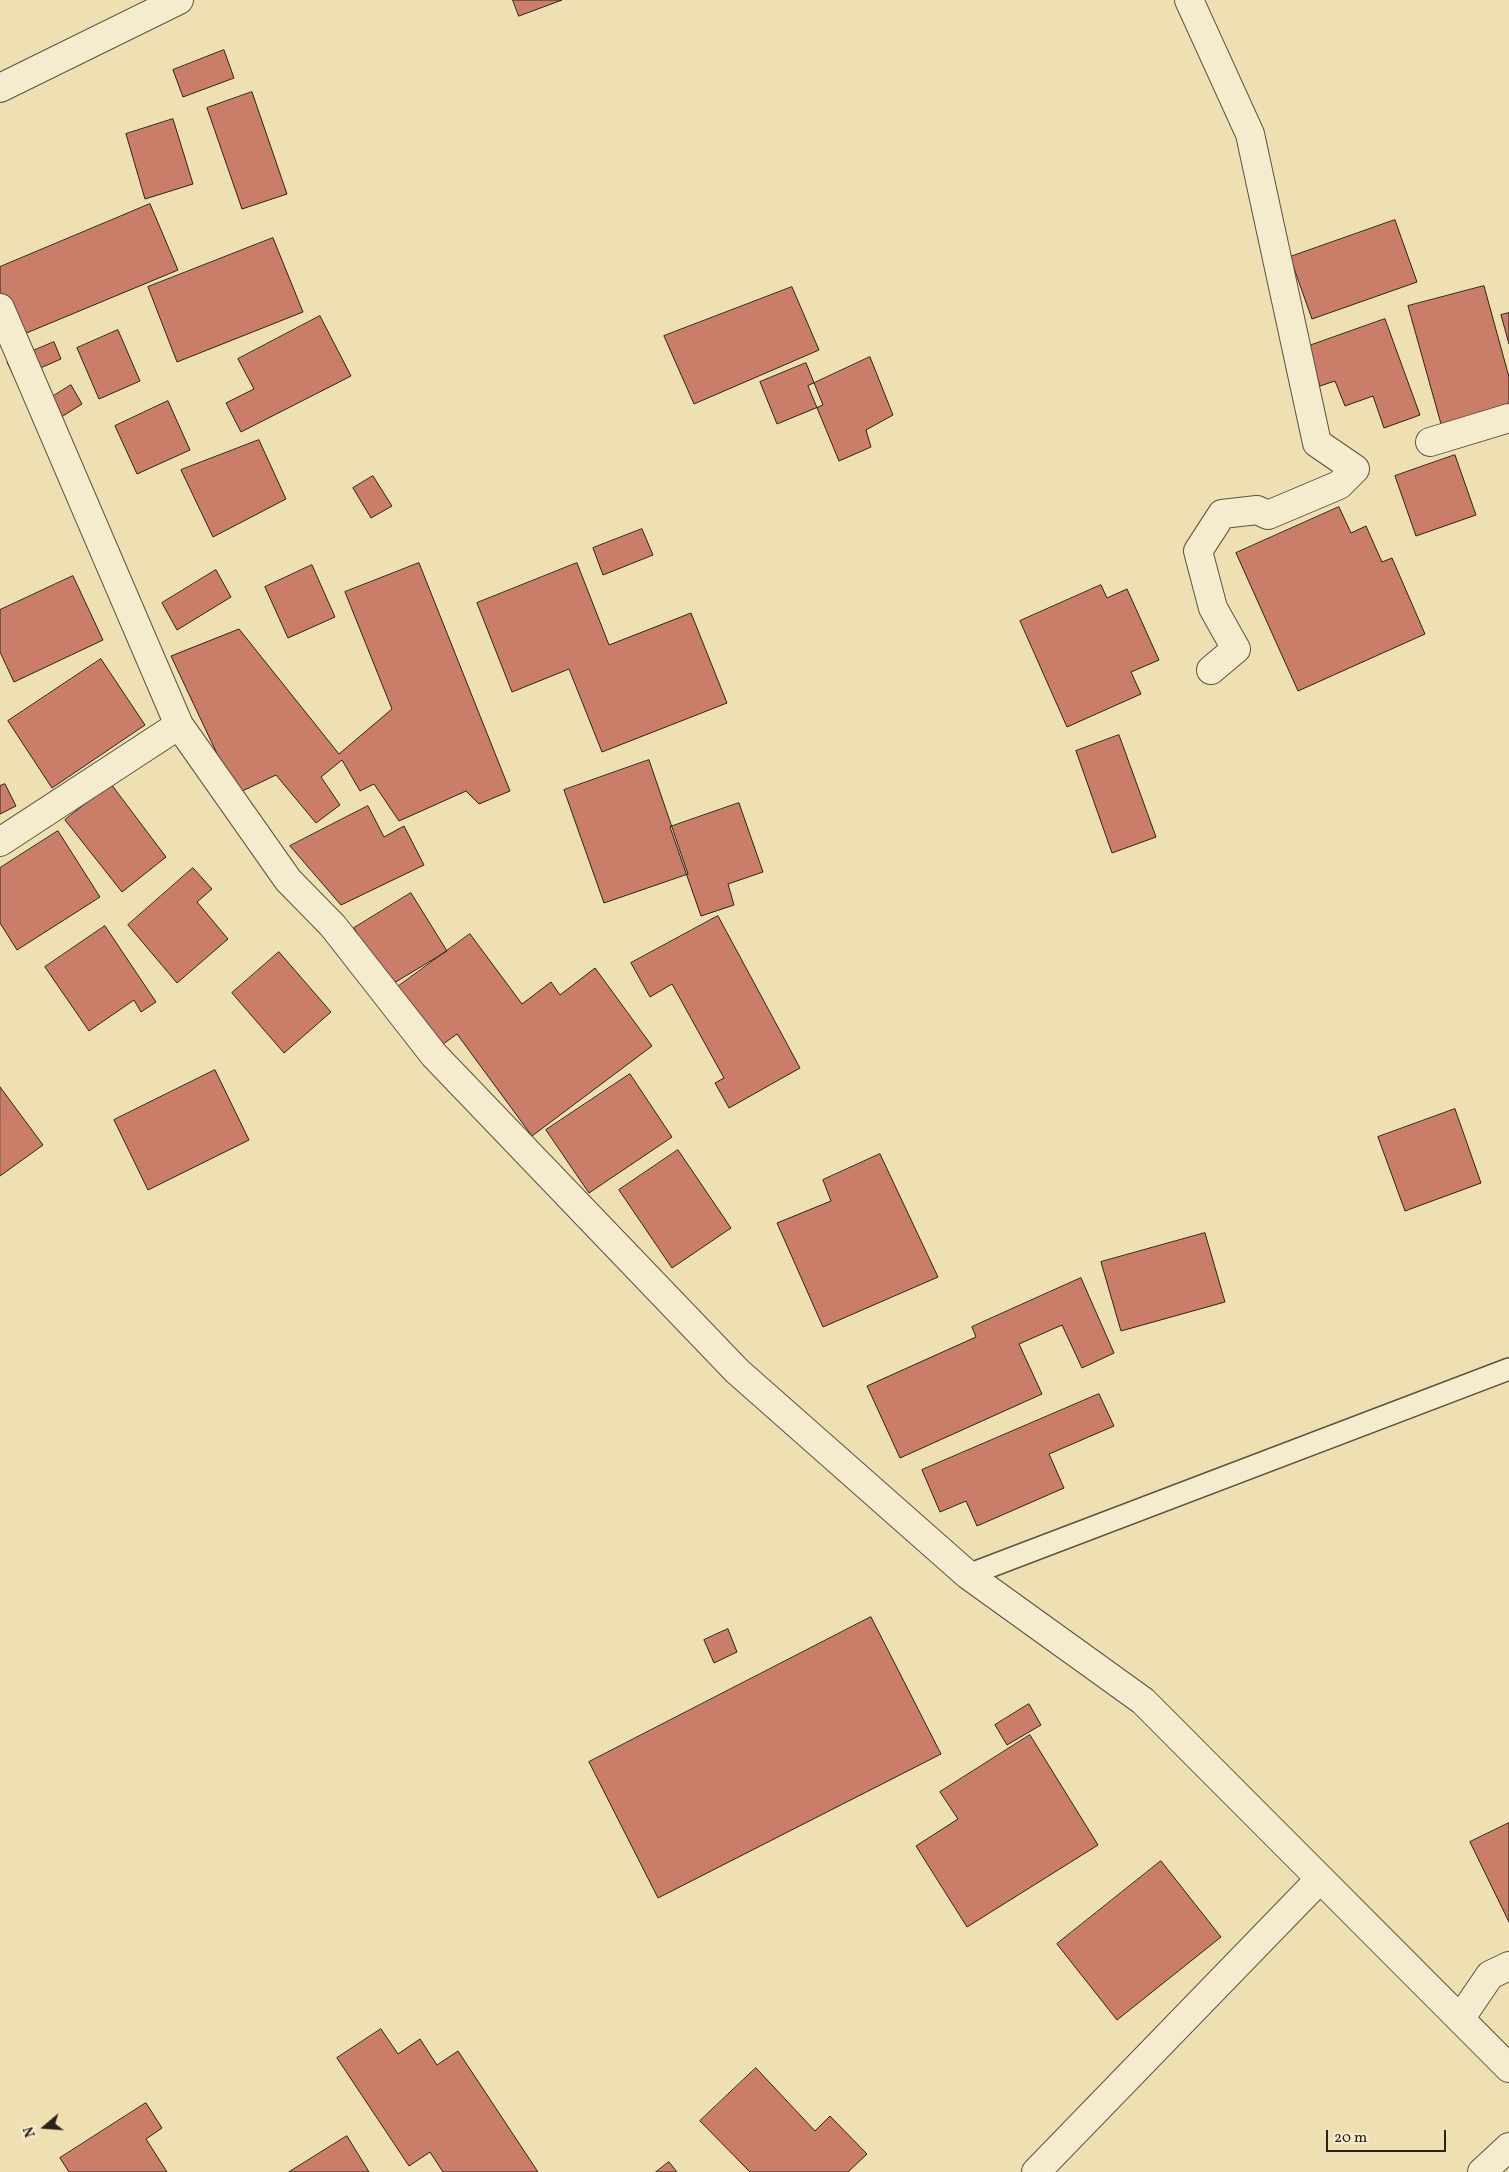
<!DOCTYPE html>
<html>
<head>
<meta charset="utf-8">
<style>
	body { margin:0 }
	#map { position:relative; width:1509px; height:2172px; overflow:hidden; background:#efe0b4; font-family:Vollkorn,serif }
	canvas { display:block }
	.north { position:absolute; left:20px; top:2102px; width:50px; height:50px; -webkit-text-stroke:4px #f5ebce; paint-order:stroke; rotate:252deg; font-size:14px; font-weight:700; line-height:20px; text-align:center; color:#2b2318 }
	.north::after { content:''; display:block; margin:auto; width:18px; height:22px; background:#2b2318; clip-path:polygon(50% 0,100% 100%,50% 72%,0 100%) }
	.scale { position:absolute; left:1326px; top:2130px; width:120px; height:22px; box-sizing:border-box; border:2px solid #2b2318; border-top:0; padding-left:6px; font-size:15px; line-height:18px; white-space:nowrap; color:#2b2318; -webkit-text-stroke:4px #f5ebce; paint-order:stroke }
</style>
</head>
<body>
<div id="map">
<canvas width="1509" height="2172"></canvas>
<div class="north">N</div>
<div class="scale">20 m</div>
</div>
<script>
const ctx = document.querySelector('canvas').getContext('2d');
ctx.lineJoin = 'round';
function fillPath(path, color) { ctx.fillStyle = color; ctx.fill(path, 'evenodd'); }
function trace(path, color, width, dash) { ctx.strokeStyle = color; ctx.lineWidth = width; ctx.lineCap = dash ? 'butt' : 'round'; ctx.setLineDash(dash || []); ctx.stroke(path); }
const building = new Path2D(`
	M513,0H562L519,16Z
	M224,50L234,78L183,97L173,70Z
	M252,92L287,194L242,209L207,108Z
	M173,119L193,184L145,199L126,134Z
	M150,204L178,270L0,344V267Z
	M1395,220L1417,282L1312,319L1290,257Z
	M273,238L303,312L177,362L148,287Z
	M1484,286L1509,377V413L1443,431L1408,306Z
	M792,287L819,350L694,404L664,336Z
	M1509,313V344L1501,315Z
	M320,316L351,376L241,432L226,403L254,389L238,359Z
	M1385,319L1420,415L1384,428L1373,396L1345,406L1335,381L1320,386L1306,347Z
	M118,330L140,381L99,399L77,348Z
	M54,342L61,359L15,379L7,362Z
	M870,357L893,415L866,430L871,447L839,461L808,386Z
	M806,363L823,405L777,424L760,382Z
	M71,385L82,404L44,428L33,409Z
	M168,401L190,450L137,474L115,426Z
	M259,440L286,499L213,537L181,470Z
	M1455,455L1476,515L1416,536L1395,476Z
	M373,476L392,506L371,518L353,488Z
	M1339,507L1351,533L1366,526L1382,562L1392,558L1425,634L1298,691L1236,553Z
	M642,529L653,555L603,575L593,548Z
	M419,563L510,791L479,804L466,791L399,821L374,784L360,791L342,760L321,777L340,805L316,823L276,775L236,794L171,656L239,629L339,754L392,709L345,592Z
	M577,563L609,645L691,613L727,703L602,752L569,669L512,692L477,603Z
	M312,565L335,617L288,638L265,587Z
	M216,570L231,597L177,630L162,603Z
	M73,576L103,640L14,682L0,652V610Z
	M1101,585L1107,598L1127,589L1159,660L1131,672L1141,694L1067,727L1020,621Z
	M101,659L145,725L52,788L8,721Z
	M1119,735L1156,837L1112,853L1076,751Z
	M649,760L688,874L604,903L564,790Z
	M5,784L16,806L0,814V786Z
	M111,784L166,857L122,892L65,820Z
	M739,803L763,872L728,884L734,905L701,916L670,827Z
	M368,806L384,837L404,826L424,865L341,905L290,846Z
	M58,831L100,897L17,950L0,923V868Z
	M193,868L212,889L197,902L228,939L177,983L128,925Z
	M411,893L447,951L389,986L354,928Z
	M718,916L800,1068L729,1108L715,1083L724,1078L672,984L650,997L631,963Z
	M105,926L156,1002L141,1012L134,1000L89,1031L45,967Z
	M470,934L522,1004L551,982L560,995L595,968L652,1046L532,1136L457,1034L439,1047L396,988Z
	M279,952L331,1012L284,1053L232,993Z
	M215,1070L249,1140L148,1190L114,1120Z
	M630,1074L672,1137L589,1193L546,1130Z
	M0,1087L43,1145L0,1176Z
	M1455,1109L1481,1183L1405,1211L1378,1137Z
	M678,1150L731,1228L672,1268L619,1190Z
	M880,1154L938,1277L823,1327L777,1223L831,1201L823,1180Z
	M1205,1233L1225,1302L1121,1331L1101,1262Z
	M1081,1278L1114,1353L1082,1368L1062,1325L1019,1344L1042,1394L900,1458L867,1386L976,1337L972,1327Z
	M1099,1394L1114,1426L1049,1454L1064,1488L977,1526L966,1501L940,1512L922,1470Z
	M871,1617L941,1754L658,1898L589,1762Z
	M728,1629L737,1652L714,1663L704,1640Z
	M1029,1704L1041,1725L1007,1745L995,1725Z
	M1030,1735L1098,1845L967,1927L916,1846L958,1819L940,1792Z
	M1509,1823V1922L1470,1842Z
	M1161,1861L1221,1937L1117,2020L1057,1944Z
	M381,2029L398,2054L420,2039L437,2065L458,2051L538,2172H443L430,2152L409,2166L337,2058Z
	M756,2068L815,2131L830,2116L867,2154L848,2172H750L700,2121Z
	M146,2103L162,2128L146,2139L167,2172H69L60,2158Z
	M347,2136L369,2172H289Z
	M669,2162L677,2172H656Z`);
fillPath(building, '#ca7e69');
trace(building, '#2b2318', 1);
const service = new Path2D(`
	M968,1575L1509,1369`);
const minor = new Path2D(`
	M1189,0L1250,134L1317,443L1355,469L1339,485L1268,515L1257,510L1222,514L1198,551L1213,608L1236,649L1211,670
	M0,88L179,0
	M0,308L179,725L288,880L333,926L434,1055L737,1371L968,1575L1143,1701L1509,2068
	M1430,442L1509,418
	M0,842L179,725
	M1460,2019L1490,1975L1509,1966
	M1036,2172L1320,1879
	M1482,2172L1509,2147`);
trace(service, '#5c523f', 24);
trace(minor, '#5c523f', 30);
trace(service, '#f5ebce', 21);
trace(minor, '#f5ebce', 28);
</script>
</body>
</html>
